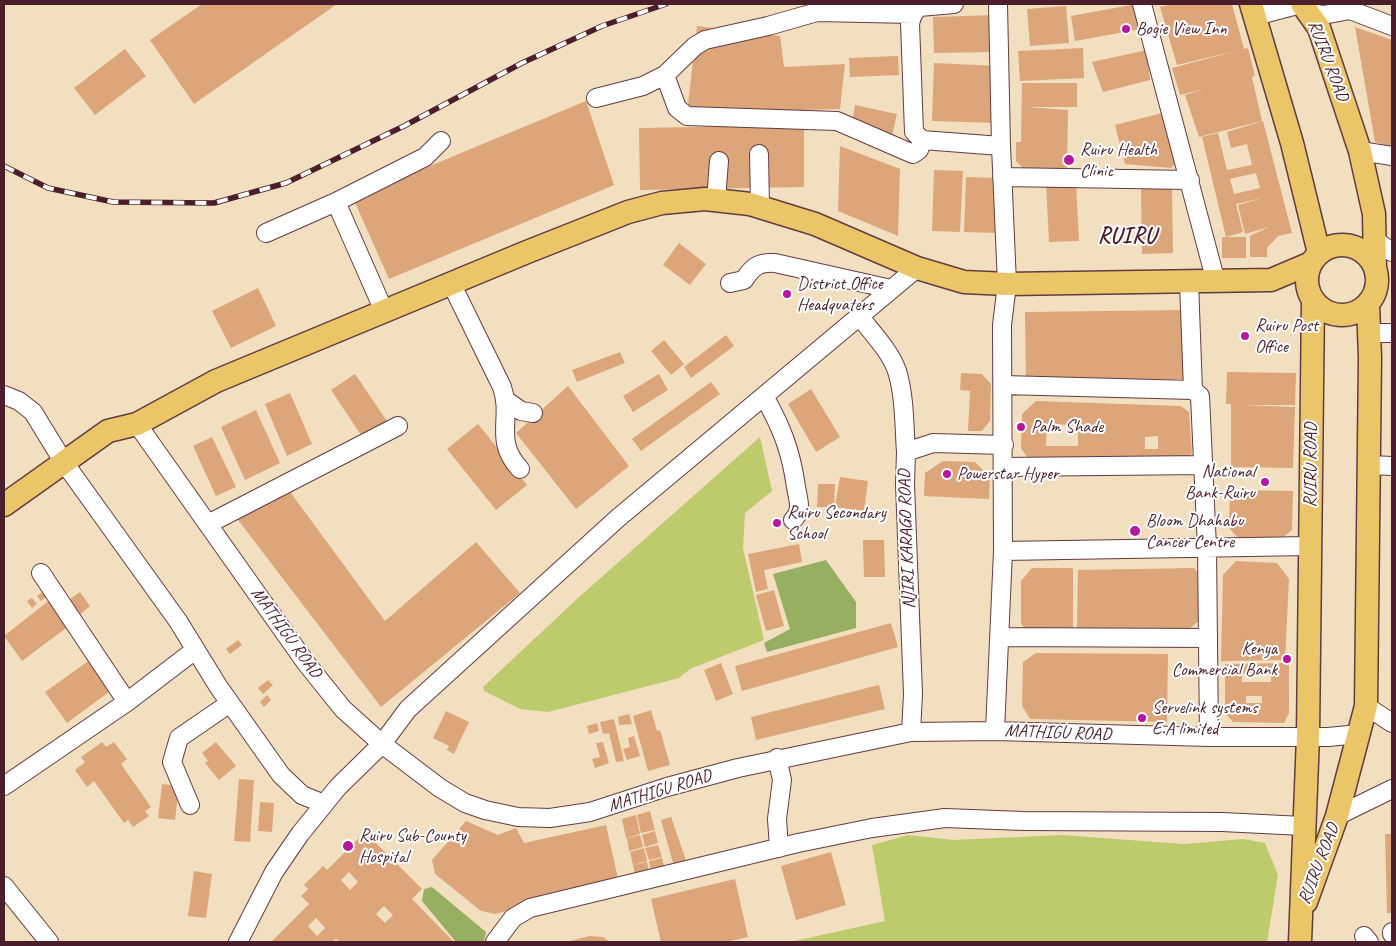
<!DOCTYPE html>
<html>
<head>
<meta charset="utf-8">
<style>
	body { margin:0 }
	#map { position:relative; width:1396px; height:946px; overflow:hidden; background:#f1dfc0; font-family:Caveat,sans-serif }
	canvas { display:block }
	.frame { position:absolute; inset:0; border:5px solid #4a1f2b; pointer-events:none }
</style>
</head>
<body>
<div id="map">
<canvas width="1396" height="946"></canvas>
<div class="frame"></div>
</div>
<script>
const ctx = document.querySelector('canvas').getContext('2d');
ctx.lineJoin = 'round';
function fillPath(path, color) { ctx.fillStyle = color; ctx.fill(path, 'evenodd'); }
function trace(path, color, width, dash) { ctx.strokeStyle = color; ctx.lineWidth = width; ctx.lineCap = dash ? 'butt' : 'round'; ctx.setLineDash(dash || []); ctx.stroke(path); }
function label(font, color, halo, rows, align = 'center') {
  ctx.font = font + ' Caveat,sans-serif'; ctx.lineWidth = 4; ctx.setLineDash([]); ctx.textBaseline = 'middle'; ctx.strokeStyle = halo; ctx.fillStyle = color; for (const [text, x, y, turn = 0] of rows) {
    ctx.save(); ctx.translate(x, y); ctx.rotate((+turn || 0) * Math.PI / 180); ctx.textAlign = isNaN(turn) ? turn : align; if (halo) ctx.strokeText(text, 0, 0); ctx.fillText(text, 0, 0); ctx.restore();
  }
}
fillPath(new Path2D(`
	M760,437L772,491L745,513L743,548L764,640L690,669L679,678L548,712L520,709L484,691L483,687L578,598Z
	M908,835L953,840L1062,835L1184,844L1244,839L1265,843L1278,875L1267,942H790L885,921L872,845Z`), '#becb6d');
fillPath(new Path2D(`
	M826,560L856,602V628L767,652L764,643L790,629L773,574Z
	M432,887L486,932L484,942H456L422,901L424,889Z`), '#96af60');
fillPath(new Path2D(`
	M202,4H337L194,104L150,40Z
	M1137,4L1141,29L1075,41L1071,16Z
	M1173,4H1232L1244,49L1248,48L1255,76L1252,77L1262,121L1199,137L1185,95L1204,89L1180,95L1172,68L1236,51L1177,65L1160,7Z
	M1066,6L1069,43L1030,46L1027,9Z
	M995,15V52L934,53L933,17Z
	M697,26L780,36L784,67L845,64L840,109L687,113Z
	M1355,27L1392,40V147L1375,142Z
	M1083,48L1084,78L1020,81L1018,51Z
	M125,49L146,76L95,115L74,88Z
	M1147,50L1150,80L1103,92L1092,62Z
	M898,56L899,75L850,77L849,58Z
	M934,63L998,66L996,123L932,121Z
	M1022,83H1077V107H1027L1068,110L1067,172L1026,171L1016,161V142H1021Z
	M586,101L614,185L389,279L353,198Z
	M855,105L897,114L891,140L859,126L853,117Z
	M1170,111L1182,158L1171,168L1125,164L1115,125Z
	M1263,121L1292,233L1278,236L1267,248V257H1250V236L1269,227L1245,234L1238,205L1262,198L1236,204L1243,232L1226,237L1202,137L1218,133L1227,170L1252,165L1247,144L1231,148L1227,132ZM1256,173L1260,188L1234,194L1230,179Z
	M804,125V187L640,190L639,128Z
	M840,146L900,169L898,236L838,211Z
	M934,170L963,171L960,232L932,231Z
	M966,177L998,178L996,233L964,232Z
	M1076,182L1079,241L1049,242L1046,184Z
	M1172,187L1173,253L1142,254L1141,188Z
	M1222,237H1246V258H1222Z
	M679,243L706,264L690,285L663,265Z
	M258,288L276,326L231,348L212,311Z
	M1187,310L1188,379L1026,381L1025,312Z
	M726,335L734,346L691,378L684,367Z
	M664,340L684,364L671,375L651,351Z
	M620,352L625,363L577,382L572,370Z
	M1227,372L1296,373L1295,405H1241L1295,407L1293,468L1231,467V404H1226Z
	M961,373L982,374L991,384L990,421L982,431H968L970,391L960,390Z
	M355,374L389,424L365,441L331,390Z
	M659,374L668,390L633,412L623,396Z
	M711,382L720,394L641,451L632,439Z
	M568,386L629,466L576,509L516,433Z
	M811,389L840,437L816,452L788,404Z
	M290,393L312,444L287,456L265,404Z
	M1036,401L1181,406L1189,412L1192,453L1185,462L1031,463L1021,448L1022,414ZM1047,424L1078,425V446H1046ZM1158,436V449H1145V437Z
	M256,410L280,463L245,480L221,427Z
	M478,424L527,485L496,510L447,449Z
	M212,437L236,487L216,496L193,446Z
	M943,461L975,462L990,477L989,499L924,496L925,473Z
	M840,477L868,481L864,511L835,507Z
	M818,484H835L834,507H817Z
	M285,485L385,621L476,542L520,593L381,707L235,516Z
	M1230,490L1293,491L1292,530L1277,542L1240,540L1229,528Z
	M863,540H884L885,577H864Z
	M799,544L802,562L764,570L768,589L756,592L748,554Z
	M1236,561L1277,563L1289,579L1285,660L1221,661L1223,575Z
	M1032,568H1073V635H1028L1021,623V581Z
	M1194,568L1204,580V617L1190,628L1077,629L1078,570Z
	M774,590L784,626L766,631L756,595Z
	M43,592L46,597L41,601L37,596Z
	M80,592L90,606L77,617L66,602Z
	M32,598L37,604L32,608L27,601Z
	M51,599L70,625L22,661L4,636Z
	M891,623L898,647L742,691L735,666Z
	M238,640L242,645L230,654L226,649Z
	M1036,653L1168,654L1167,722L1030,719L1022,706L1023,662Z
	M91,659L113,689L67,723L45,692Z
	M721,663L733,694L716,701L704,670Z
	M1289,663V713L1284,723L1233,722L1225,713V664ZM1242,674L1271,675V682H1242ZM1246,696H1262V703H1246Z
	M268,680L273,685L263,694L258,688Z
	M879,685L885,709L756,740L751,717Z
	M267,695L271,700L264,707L260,702Z
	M651,710L657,731L660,730L670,765L648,771L633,716Z
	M446,711L469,722L454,754L447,750L449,746L433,738Z
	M629,714L632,724L619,725L618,717Z
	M614,719L624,761L616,762L609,733L603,734L600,722Z
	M597,723L599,731L589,734L587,726Z
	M634,736L640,756L627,760L623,749L630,747L628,738Z
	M102,742L106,747L114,742L127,759L121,764L151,807L145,811L149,816L133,827L128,820L124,823L94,781L87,787L75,770L85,762L81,757Z
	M216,742L236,766L219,780L205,763L208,761L202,753Z
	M603,742L609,763L595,768L592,759L600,757L596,743Z
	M239,779L254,780L250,842L234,841Z
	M162,784L179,786L175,820L158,818Z
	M260,802L274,803L272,832L258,831Z
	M650,811L655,830L641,833L637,815Z
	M636,815L640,834L626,838L622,819Z
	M671,817L688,866L675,870L661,820Z
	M466,821L498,835L516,828L524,843L606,825L619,883L495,914L481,911L435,874L432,860Z
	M655,831L658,843L645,847L642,835Z
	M365,832L422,889L412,899L454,942H340L336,939L332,942H271L309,904L301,896L308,889L304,885L323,866L327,870ZM349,872L358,882L350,890L341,880ZM384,906L393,915L385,923L376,914ZM316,918L325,928L317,936L308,926Z
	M1385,834H1392V913H1387Z
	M640,835L643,847L629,851L627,838Z
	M658,845L662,857L649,860L645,848Z
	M644,848L647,861L633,865L630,852Z
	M831,852L846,905L796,920L781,866Z
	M662,858L665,871L652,875L649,861Z
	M647,862L650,875L636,878L633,865Z
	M194,871L212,874L206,918L188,916Z
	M735,879L748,937L726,942H661L651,899Z
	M589,936L603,937L610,942H567Z`), '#dda67a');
const minor = new Path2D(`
	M954,4L919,7L913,14L910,23L914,132L922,140L1001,146
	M1142,4L1216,282
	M1310,13L1323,15L1350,10L1392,26
	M1255,16L1301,4
	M665,75L677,108L687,116L837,121L913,154L919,150L922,140
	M596,98L643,86L665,75L695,46L705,40L768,26L817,12L913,14
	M1360,151L1392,156
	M759,154L760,207
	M1002,177L1190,180
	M716,200L719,161
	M336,202L425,157L441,141
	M266,233L336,202L384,311
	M1376,241L1392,252
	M1189,282L1193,390L1200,396L1207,548L1209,737
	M451,283L502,387C513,419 493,440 520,469
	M730,283L744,280C753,266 759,262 775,263L891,289
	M860,317C873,334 890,351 897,371C905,397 904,426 906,452
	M1369,333H1392
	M1003,385L1193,390
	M4,395L19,401L33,412L63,461L178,621L218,686L281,775L302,795L324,804
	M764,396C782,428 791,451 796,487C798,499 803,511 793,520
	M507,401L521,411L533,413
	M137,424L306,663L343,709L382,744L440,788L465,803L485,810L518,817L550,818L590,812L667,787L738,768L911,732L995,731L1209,737H1328L1359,734
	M1369,465L1392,466
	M1004,467L1203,465
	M208,524L398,426
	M1003,551L1310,546
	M41,573L127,702L195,650
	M999,637L1208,638
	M1366,706L1392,723
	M995,731L1003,551L1002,325L1007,284L1001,146L998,4
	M911,732L913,694L905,484L906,452L933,443L1004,445
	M777,758L782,780L777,819L779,848
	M4,786L127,702
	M190,805L172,762L179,738L230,703
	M1337,816L1392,789
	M4,886L49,942
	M1392,932V934
	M1364,936L1369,942
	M238,942L274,872L300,834L338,787L382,744L408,709L618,518L917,268
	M495,942L513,918L530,908L798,843L872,828L945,818L1023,821L1222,822L1303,826`);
const major = new Path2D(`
	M1251,4L1292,143L1319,253
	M1302,4L1319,28L1360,151L1374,214L1375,267
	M1307 280a35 35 0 1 1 70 0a35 35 0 1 1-70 0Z
	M4,505L108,431L137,424L216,381L527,252L628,212L662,203L705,199L750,204L815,224L917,268L964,282L1007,284L1271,280L1311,263
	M1306,902L1337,816L1366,706L1370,358L1368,304
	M1300,942L1308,736L1313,301`);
trace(minor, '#633c41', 20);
trace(major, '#633c41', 25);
trace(minor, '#fff', 18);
trace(major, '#ebc669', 22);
const rail = new Path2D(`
	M4,166L48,188L113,202L214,203L286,183L404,126L522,63L602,26L666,4`);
trace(rail, '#4a1f2b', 5.5);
trace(rail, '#fff', 4, [11]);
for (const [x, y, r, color] of [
	[1126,29,5,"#b5179e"],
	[1069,160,6,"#b5179e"],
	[787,294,5,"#b5179e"],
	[1245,336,5,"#b5179e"],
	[1021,427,5,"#b5179e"],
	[947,474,5,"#b5179e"],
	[1265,482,5,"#b5179e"],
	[777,523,5,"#b5179e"],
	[1135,531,6,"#b5179e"],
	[1287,659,5,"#b5179e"],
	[1142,718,5,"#b5179e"],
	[348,846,6,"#b5179e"]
]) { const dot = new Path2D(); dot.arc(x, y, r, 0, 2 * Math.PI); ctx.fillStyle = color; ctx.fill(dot); trace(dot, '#fff', 2); }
label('18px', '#4a1f2b', '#fff', [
	["Bogie View Inn",1136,29],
	["Ruiru Health",1080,150],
	["Clinic",1080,171],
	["District Office",797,284],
	["Headquaters",797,305],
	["Ruiru Post",1255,326],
	["Office",1255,347],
	["Palm Shade",1031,427],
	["National",1255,472,"right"],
	["Bank-Ruiru",1255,493,"right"],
	["Powerstar Hyper",957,474],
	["Ruiru Secondary",787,513],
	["School",787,534],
	["Bloom Dhahabu",1146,521],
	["Cancer Centre",1146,542],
	["Kenya",1277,649,"right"],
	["Commercial Bank",1277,670,"right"],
	["Servelink systems",1152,708],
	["E.A limited",1152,729],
	["Ruiru Sub-County",359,836],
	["Hospital",359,857]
], 'left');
label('18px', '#4a1f2b', '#fff', [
	["RUIRU ROAD",1328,61,69],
	["RUIRU ROAD",1311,465,-90],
	["NJIRI KARAGO ROAD",907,539,-92],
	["MATHIGU ROAD",286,633,54],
	["MATHIGU ROAD",1058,733,2],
	["MATHIGU ROAD",660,791,-17],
	["RUIRU ROAD",1319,864,-69]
]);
ctx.letterSpacing = '1px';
label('bold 22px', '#4a1f2b', '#fff', [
	["RUIRU",1127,237]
]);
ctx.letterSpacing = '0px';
</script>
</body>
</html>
